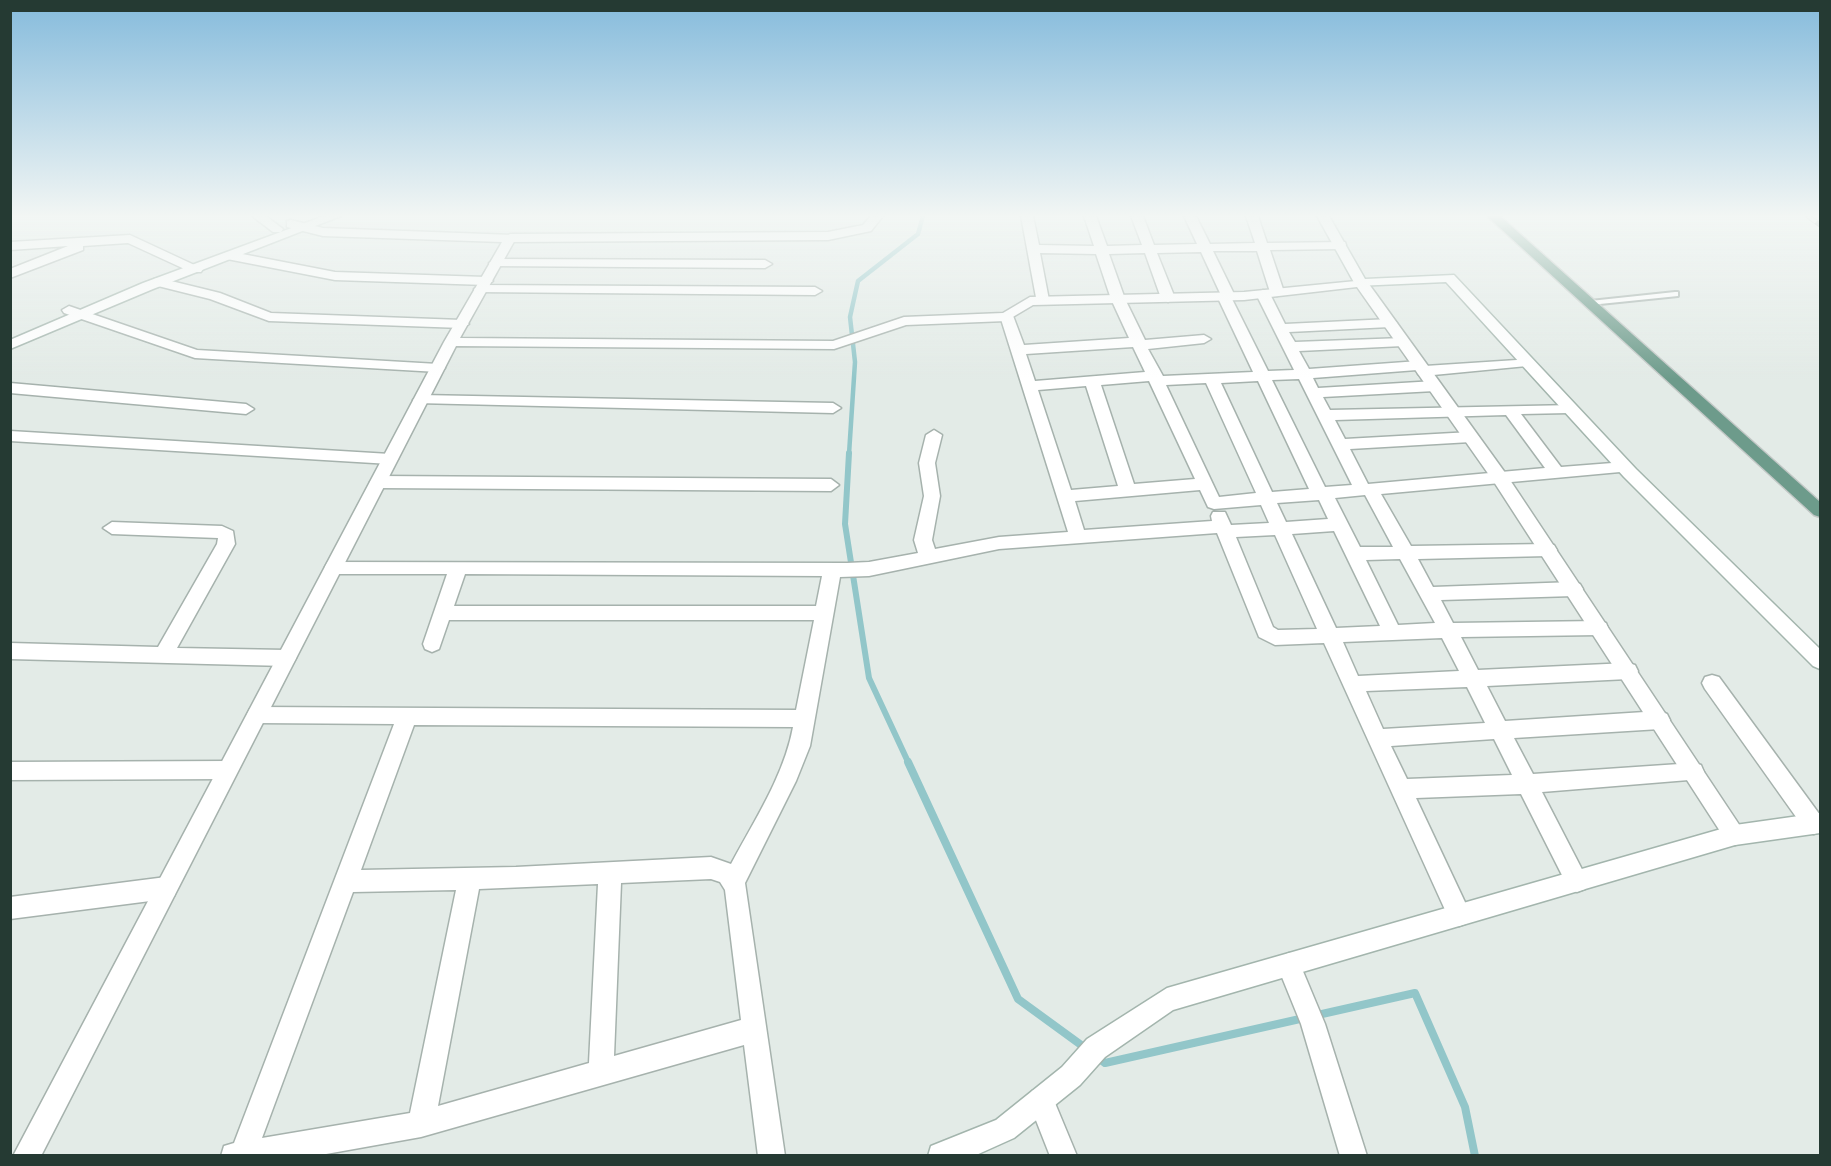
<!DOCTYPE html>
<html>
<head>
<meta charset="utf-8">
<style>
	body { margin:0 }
	#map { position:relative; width:1831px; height:1166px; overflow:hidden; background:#e3ebe7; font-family:Quicksand,sans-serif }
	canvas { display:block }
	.frame { position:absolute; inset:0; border:12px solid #253a33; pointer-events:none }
</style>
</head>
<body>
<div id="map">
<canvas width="1831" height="1166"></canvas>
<div class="frame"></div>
</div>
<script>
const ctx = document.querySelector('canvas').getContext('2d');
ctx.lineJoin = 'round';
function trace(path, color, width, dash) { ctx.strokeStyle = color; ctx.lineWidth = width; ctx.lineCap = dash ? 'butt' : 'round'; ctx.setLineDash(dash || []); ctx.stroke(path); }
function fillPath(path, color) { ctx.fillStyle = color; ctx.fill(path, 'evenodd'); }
trace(new Path2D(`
	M849,454L855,362L850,317L858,281L918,234L923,216`), '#92c6c9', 4.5);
trace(new Path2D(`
	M849,453L845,524L869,678L909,764`), '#92c6c9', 6);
trace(new Path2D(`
	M908,762L1018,999L1088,1050
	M1096,1056L1105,1063L1415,993L1465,1107L1475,1156`), '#92c6c9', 8);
const service = new Path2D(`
	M1675,292H1678V296L1590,305L1586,303L1590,301Z`);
const minor = new Path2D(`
	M871,216H883L871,231L828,240L510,242L504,238L510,234L828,232L863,225Z
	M1021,216H1033L1039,245L1094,246L1084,216H1096L1107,246L1142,245L1131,216H1143L1154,245L1197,244L1184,216H1196L1210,244L1255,243L1246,216H1258L1267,243L1345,242L1346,245L1340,249L1270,250L1284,292L1277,296L1270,292L1257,251H1213L1235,296L1232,299L1268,371L1294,370L1256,294L1263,290L1270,294L1285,324L1390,319L1397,323L1390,327L1289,332L1295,342L1403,338L1410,342L1403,346L1299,351L1309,369L1419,361L1424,362L1425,366L1532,359L1534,362L1527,366L1423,376L1418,374L1417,370L1313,378L1318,388L1435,381L1442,386L1435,391L1323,397L1330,410L1574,405L1577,408L1569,413L1521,414L1561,467L1625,462L1633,467L1631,471L1381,494L1411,546L1548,544L1554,545L1557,550L1554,555L1548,556L1418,559L1433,587L1574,582L1580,584L1583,589L1580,594L1574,596L1441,600L1453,623L1599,621L1606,623L1608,628L1606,633L1599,635L1461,637L1478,670L1628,663L1635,665L1638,671L1635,677L1628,679L1487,686L1505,721L1660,711L1667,714L1670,720L1667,726L1660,729L1514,738L1533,774L1694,763L1701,765L1704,772L1701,779L1542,792L1588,881L1585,889L1577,892L1569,889L1521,794L1416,798L1471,915L1467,923L1459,926L1451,923L1324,643L1275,645L1259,637L1217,533L999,549L869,576L840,577L810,746L796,781L745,883L785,1156H758L744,1045L421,1137L315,1156H221L224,1146L234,1143L394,724L257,723L250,721L247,715L250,709L257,707L796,710L814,620H449L439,649L432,652L425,649L423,644L447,574H334L328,572L325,567L328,562L847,563L869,562L918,553L914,540L924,496L919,463L926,435L934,430L942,435L935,463L940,496L932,540L935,549L999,537L1068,532L1000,316L1007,312L1012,313L1024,345L1129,338L1111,299L1096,254L1040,253L1049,300L1047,303H1037ZM1201,252L1220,293L1217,296L1253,372L1163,376L1148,349L1204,343L1211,339L1204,335L1145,340L1125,299L1109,254L1145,253L1161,298L1168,302L1175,298L1157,253ZM1133,347L1145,372L1035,381L1026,354ZM1299,379L1352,485L1325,487L1272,380ZM1149,381L1195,479L1134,484L1101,385ZM1258,381L1309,489L1272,492L1221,383ZM1206,383L1256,493L1219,497L1166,385ZM1086,386L1118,486L1071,490L1038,390ZM1506,415L1545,468L1368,484L1350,449L1471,442L1479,437L1471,432L1345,439L1335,420ZM1200,490L1208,507L1214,509L1261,505L1269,523L1231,525L1225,512H1213L1211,516L1212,521L1084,530L1075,501ZM1365,495L1393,547H1360L1335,498ZM1319,500L1328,519L1286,522L1277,503ZM1334,531L1380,626L1336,628L1292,534ZM1275,535L1317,629L1278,630L1273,627L1236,537ZM1400,559L1435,623L1398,625L1366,560ZM465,574L822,576L816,606H454ZM1442,638L1459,671L1358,676L1343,642ZM1467,687L1485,723L1383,729L1366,691ZM414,725L793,727C784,776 754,821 731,864L711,857L516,867L361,870ZM1494,739L1512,775L1407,779L1391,746ZM711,879L720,882L725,890L741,1020L614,1056L621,883ZM598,884L589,1063L438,1106L479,889ZM456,890L410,1113L262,1138L353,892Z
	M130,235L203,269L201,272H191L128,243L83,246V250L10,278V269L68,246L10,250V242Z
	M232,252L335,272L486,277L493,281L486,285L335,280L227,259L226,256Z
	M496,259L765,260L772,264L765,268L491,266L489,263Z
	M159,278L220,293L271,313L462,320L469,324L462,328L269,321L210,299L154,285V279Z
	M481,285L815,287L822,291L815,295L476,292L474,289Z
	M69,306L197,350L438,364L445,368L438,372L195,358L64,313L62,310Z
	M10,383L246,404L254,409L246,414L10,393Z
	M421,395L833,403L841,408L833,413L416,403L413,400Z
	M10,431L390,454L398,459L390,464L10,441Z
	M378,476L831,479L839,485L831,491L378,488L370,482Z
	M112,522L222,526L233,531L235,544L177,648L286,650L293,653L296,658L293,663L286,666L10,659V643L158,647L217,544L218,538L112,534L103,528Z
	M1712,675L1719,677L1820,815V831L1814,834L1806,831L1705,689L1702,683L1705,677Z
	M227,761L234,764L237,770L234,776L227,779L10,780V762Z
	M166,877L174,880L177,888L174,896L166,899L10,919V897Z
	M1289,953L1297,957L1325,1024L1367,1156H1340L1301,1024L1277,965L1281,957Z
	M1041,1087L1050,1091L1077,1156H1050L1028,1100L1032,1091Z`);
const tertiary = new Path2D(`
	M252,216H266L283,229L281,232H273Z
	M291,220L323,228L514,235L516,238L460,338L833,341L904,317L1003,313L1030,297L1244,292L1366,280L1506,474L1746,835L1743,842L1735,845L1727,842L1494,482L1357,287L1244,300L1033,305L1006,321L906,325L834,349L456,346L41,1156H13L444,342L502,242L323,236L287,227V221Z`);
const secondary = new Path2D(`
	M324,216H341L153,289L10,349V340L143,283Z
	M1317,216H1329L1365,279L1454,275L1636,469L1820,649V669L1813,666L1624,477L1446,282L1356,286Z
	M1820,813V833L1735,845L1173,1010L1105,1057L1080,1085L1014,1138L974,1156H928L931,1146L996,1120L1062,1067L1087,1039L1167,988L1735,825Z`);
const primary = new Path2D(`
	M1487,216H1500L1820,502V517L1814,515Z`);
trace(service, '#a6b2ad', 4);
trace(minor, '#a6b2ad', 3);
trace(tertiary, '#a6b2ad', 3);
trace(secondary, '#a3b5ad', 3);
trace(primary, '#c2c8c6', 3);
fillPath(service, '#fff');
fillPath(minor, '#fff');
fillPath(tertiary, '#fff');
fillPath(secondary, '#fff');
fillPath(primary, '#6d9b8b');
const rail = new Path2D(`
	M1808,216L1820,225`);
trace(rail, '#60766e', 5);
trace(rail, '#f3f8f5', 4, [10]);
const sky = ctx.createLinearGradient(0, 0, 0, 379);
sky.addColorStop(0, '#85bbdc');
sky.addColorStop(0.57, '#f2f6f4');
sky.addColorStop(1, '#f2f6f400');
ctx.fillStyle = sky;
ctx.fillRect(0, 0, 1831, 379);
</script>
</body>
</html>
